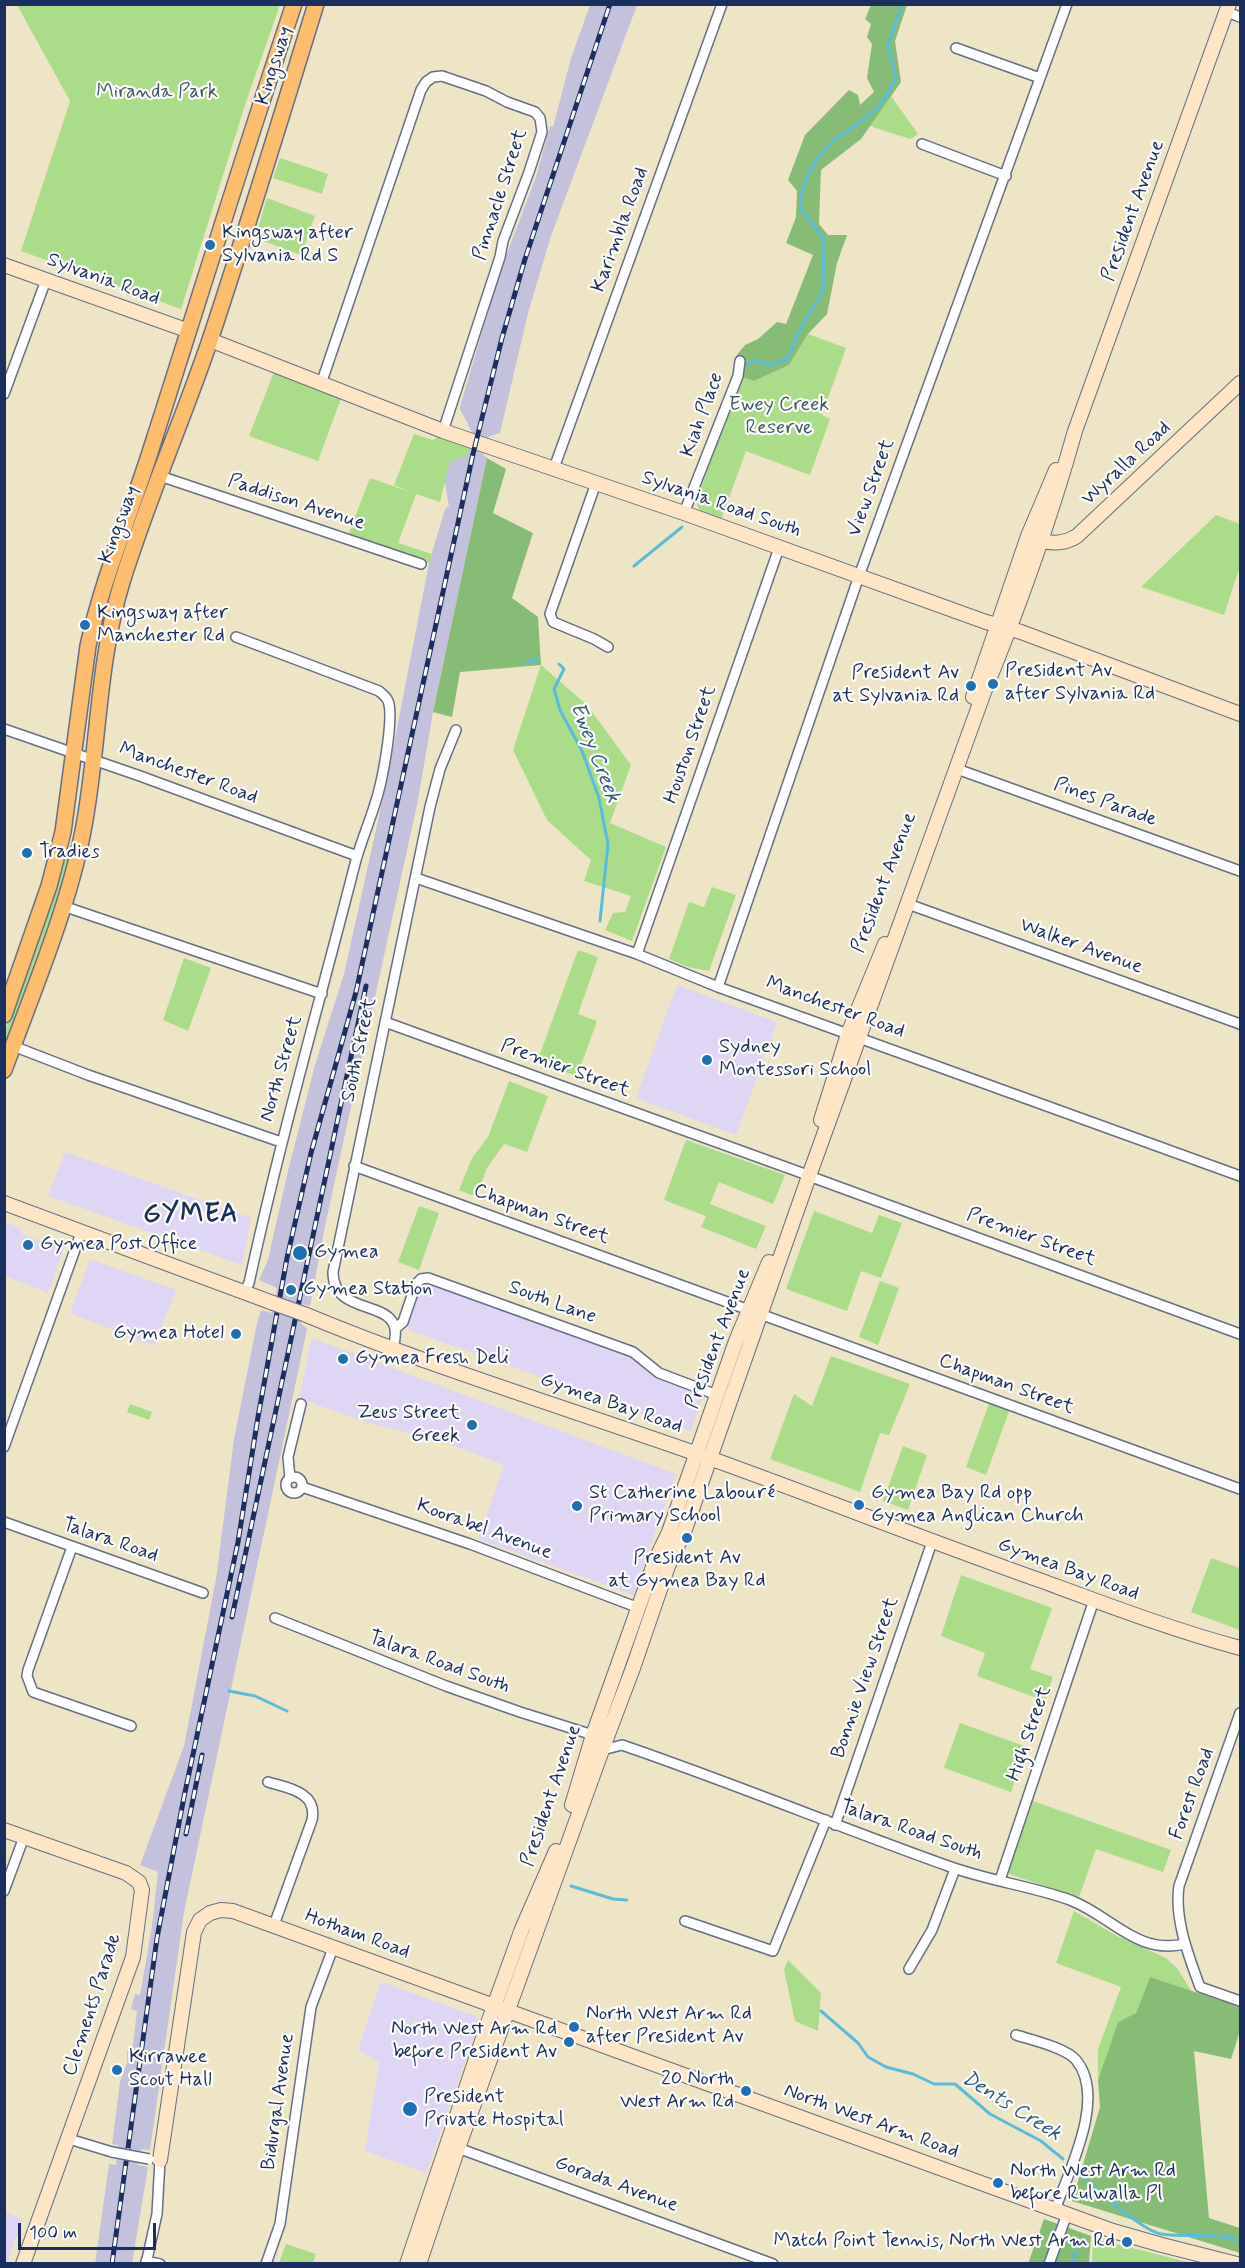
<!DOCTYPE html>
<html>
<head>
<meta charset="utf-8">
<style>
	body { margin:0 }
	#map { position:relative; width:1245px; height:2268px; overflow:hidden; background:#eee5c7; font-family:Mynerve,sans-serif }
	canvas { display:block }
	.frame { position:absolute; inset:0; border:6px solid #1b2f5e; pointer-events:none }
	.scale { position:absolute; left:18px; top:2223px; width:138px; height:27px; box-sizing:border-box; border:3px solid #1b2f5e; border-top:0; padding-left:8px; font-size:18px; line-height:21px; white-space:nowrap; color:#1b2f5e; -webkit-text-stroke:4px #fdfcf7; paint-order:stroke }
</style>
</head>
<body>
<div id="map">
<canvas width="1245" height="2268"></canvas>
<div class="frame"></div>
<div class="scale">100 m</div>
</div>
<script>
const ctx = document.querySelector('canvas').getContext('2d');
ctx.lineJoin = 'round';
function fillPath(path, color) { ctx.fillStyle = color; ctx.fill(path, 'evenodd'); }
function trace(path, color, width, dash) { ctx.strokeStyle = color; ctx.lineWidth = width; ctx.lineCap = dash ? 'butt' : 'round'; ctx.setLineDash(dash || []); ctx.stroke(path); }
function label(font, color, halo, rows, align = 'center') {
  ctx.font = font + ' Mynerve,sans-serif'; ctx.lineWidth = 4.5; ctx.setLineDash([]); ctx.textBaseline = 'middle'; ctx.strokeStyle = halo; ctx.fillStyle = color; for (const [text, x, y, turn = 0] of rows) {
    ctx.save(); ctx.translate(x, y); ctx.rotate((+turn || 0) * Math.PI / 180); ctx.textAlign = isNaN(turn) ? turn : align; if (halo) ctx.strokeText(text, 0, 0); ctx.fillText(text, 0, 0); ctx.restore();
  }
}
fillPath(new Path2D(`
	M677,985L777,1022L736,1135L636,1098Z
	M65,1152L251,1218L242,1265L48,1196Z
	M5,1222L22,1229L21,1234L64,1249L48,1293L5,1276Z
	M93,1260L176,1290L154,1346L70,1313L89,1262Z
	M427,1282L633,1356L648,1373L704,1394L691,1431L409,1330L407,1323L421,1284Z
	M315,1339L676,1474L633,1595L478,1539L504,1465L441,1441L368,1423L302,1399L300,1396L311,1340Z
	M381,1982L476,2016L479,2021L426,2173L365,2151L379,2062L358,2050Z
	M4,2212L23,2219L7,2263H5Z`), '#dfd5f5');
fillPath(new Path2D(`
	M590,5H637L551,236L528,313L500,433L488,437L483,455L487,458L433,712L418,800L325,1226L310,1306L303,1304L300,1322L307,1329L184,1912L150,2150L141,2149L138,2165L148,2167L132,2263L95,2264L109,2164L116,2165L118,2145L112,2144L120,2082L127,2063V2051L132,2052L137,2011L131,2009L135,1994L140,1995L152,1926L158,1872L140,1865L184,1746L216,1579L234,1439L257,1323L261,1310L272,1313L277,1288L259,1280L268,1260L288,1171L315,1065L344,974L387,780L429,563L445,509L449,506L444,478L448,441L469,447L473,434L460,409L461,403L501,269L536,177L550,126L553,127L571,58Z`), '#c3c1db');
fillPath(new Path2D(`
	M17,5H280L246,102L181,309L21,251L70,101Z
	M891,96L918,134L910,139L870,126Z
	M280,158L328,174L322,194L273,178Z
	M267,198L315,216L301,255L255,238Z
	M808,334L846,348L822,415L830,419L810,475L746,451L721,520C709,516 696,514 697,499L742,377L754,381L789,365Z
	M276,367L343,393L318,461L249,436Z
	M414,434L433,440L443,434L472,442L467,456L450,461L440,502L416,494L398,543L432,554L429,563L348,535L370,478L410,492L394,485Z
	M1216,515L1240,524V566L1224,615L1141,587Z
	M541,665L587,705L631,765L610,823L666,847L632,941L605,930L613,913L625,912L631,896L584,881L591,860L547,820L513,750Z
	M70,845L72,846L58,897L5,1046V1031Z
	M712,887L736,895L709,971L688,967L669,959L689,902L704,907Z
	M578,950L598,957L578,1014L597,1021L577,1076L537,1062Z
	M184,958L211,968L188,1031L163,1020Z
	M509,1081L548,1096L527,1152L504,1144L487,1168L476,1197L459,1190L472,1158L488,1137Z
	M686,1140L785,1175L773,1204L719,1182L710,1204L766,1226L756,1249L701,1227L706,1216L664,1200Z
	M419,1206L439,1213L419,1270L398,1262Z
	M814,1211L872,1233L879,1215L902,1223L881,1278L861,1271L847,1311L786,1289Z
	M880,1281L899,1288L878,1345L859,1337Z
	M831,1356L910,1384L889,1435L880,1433L860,1492L770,1459L794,1394L812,1406Z
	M991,1398L1011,1406L986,1475L966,1467Z
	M130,1404L152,1412L149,1420L127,1412Z
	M903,1446L927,1455L908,1510L883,1501Z
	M1211,1558L1240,1568V1630L1191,1612Z
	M961,1575L1052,1608L1030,1669L1053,1677L1045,1701L977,1676L985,1653L941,1636Z
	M960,1723L1027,1747L1011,1792L944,1768Z
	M1033,1801L1171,1850L1163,1872L1096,1849L1079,1897L1009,1874L1008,1871Z
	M1074,1911L1117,1936L1166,1958L1177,1968L1192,1992L1150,1977L1136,2013L1118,2022L1098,2080V2049L1121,1987L1056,1963Z
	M788,1960L821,1993L818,2031L795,2021L784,1970Z
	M1093,2238L1191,2263H1092Z
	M286,2244L316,2254L313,2263H279Z`), '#aadc8a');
fillPath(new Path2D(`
	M871,5H907L895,41L901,82L861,139L821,170L819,224L828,235H847L837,263L827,314L808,334L789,365L754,381L742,377L736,356L745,345L758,339L777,322L786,324L813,255L786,243L796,217L797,191L788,180L805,135L849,90L858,95L860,105L874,92L867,78L872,44L867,37L871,24L865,19Z
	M487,458L506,469L493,513L533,533L512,598L538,617L541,665L460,672L452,717L433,712Z
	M1150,1977L1240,2007V2031L1231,2059L1194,2051L1209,2218L1240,2228V2253L1072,2201L1100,2107L1098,2080L1118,2022L1136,2013Z
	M1044,2219L1091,2236L1089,2263L1028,2264Z`), '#87bc76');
trace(new Path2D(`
	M744,366L755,360L771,365L788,358L802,325L823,291L824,240L811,221L800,209C801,181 816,154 838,137C853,127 870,117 882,102C888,95 891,86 896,78L888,46L902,4
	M634,566L682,527
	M527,662L537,659
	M559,664L564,669L554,689L560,710L582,751L599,798L608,844L600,921
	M229,1691L255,1696L287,1711
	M571,1886L613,1899L627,1900
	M821,2011L858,2043L868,2057L886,2067L913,2074L934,2084H955L990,2114L1041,2141L1063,2159
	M1079,2173C1093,2187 1143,2231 1161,2234C1188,2238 1214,2232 1240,2241
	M1073,2264L1077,2248`), '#5bbcd9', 3);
const street = new Path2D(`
	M1227,12L1240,17
	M956,48L1040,78
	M922,144L1006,176
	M321,384L421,90L426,82L433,77L442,76L486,91L507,102L535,112L540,118L542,132L529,172L503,241L500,257L443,431
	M4,394L46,280
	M554,468L722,4
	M160,476L421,564
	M596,483L550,614L553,622L594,639L608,647
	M684,513L738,376L740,361
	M236,637L379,691C382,694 386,696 388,701C394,716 384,769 380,786C374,812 363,835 356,860C320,1001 280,1140 249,1283L244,1292
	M4,729L140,776L357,856
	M957,769L1240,871
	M416,878L637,954L718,987L848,1034
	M908,904L1240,1024
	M63,906L322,994
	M637,954L779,548
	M718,987L859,576L1067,4
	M385,1022L802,1173
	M859,1038L1240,1176
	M13,1046L88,1075L281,1142
	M354,1166L749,1310
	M809,1176L1240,1334
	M760,1314L1240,1489
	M396,1328L403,1322L416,1284L421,1279L428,1278L633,1352L659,1373L717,1395
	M393,1347C410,1293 333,1322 333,1272L430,807L440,769L456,730
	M4,1447L81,1233
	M286 1485a8 8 0 1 1 16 0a8 8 0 1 1-16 0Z
	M290,1478L288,1457L301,1404
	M302,1487L470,1544L639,1608
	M4,1522L203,1593
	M72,1547L28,1670L27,1676L33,1692L131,1726
	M275,1618L446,1686L520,1712L593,1735
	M1240,1713L1179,1886C1174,1919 1189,1957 1200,1987L1240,2001
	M602,1750L622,1745C733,1783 841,1828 951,1867C990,1881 1031,1886 1070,1900C1112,1916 1136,1955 1185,1944
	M268,1782C288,1788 318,1792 312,1820L274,1925
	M835,1825L932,1542
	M1000,1880L1094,1600
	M4,1891L24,1837
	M685,1921L773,1951L826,1820
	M909,1969L932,1930L955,1869
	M1016,2035C1032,2040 1066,2048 1076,2060C1107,2097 1069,2171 1055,2210
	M69,2139L112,2152
	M458,2148L773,2264
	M146,2261L160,2264
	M146,2264L157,2214L160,2160H157
	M266,2264L280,2224L311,2007L333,1948
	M1049,2264L1067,2214`);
const secondary = new Path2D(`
	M4,265L189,331
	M210,340L443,431L684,513L986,622L1021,632L1240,714
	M1033,538C1049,544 1063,545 1077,536L1240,383
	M973,697L1028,536L1056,470
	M821,1120L848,1034L885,944
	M4,1203L273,1303
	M304,1314C441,1371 584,1413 723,1463C830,1502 935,1543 1042,1581C1107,1605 1173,1630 1240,1648
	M572,1805L593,1735L655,1561L669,1532L736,1341L769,1262
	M4,1830L126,1873L139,1882L142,1890L133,1957L23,2264
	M160,2160L194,1932L200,1920L210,1913L221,1910L233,1911L1113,2231L1162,2245L1237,2264
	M407,2264L488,2023L522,1929L556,1851
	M419,2264L458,2148L602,1750L633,1668L668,1566L684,1532L809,1176L984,692C1019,607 1050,520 1075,431L1229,4`);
const primary = new Path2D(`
	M4,1015L49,886L63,832L88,646C103,576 132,511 153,443C200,296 245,150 294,4
	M4,1070C32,994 68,909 83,831C99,749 97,663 122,582C147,501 182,422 210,340C247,229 281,117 316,4`);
trace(street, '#656f83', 12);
trace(secondary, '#656f83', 16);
trace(primary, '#656f83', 18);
trace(street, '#fff', 9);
trace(secondary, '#fee5c5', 14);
trace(primary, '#fcbd6e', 15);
const rail = new Path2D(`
	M232,1617L366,986
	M186,1834L202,1755
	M112,2264L157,1938L184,1797L238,1542L258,1417L287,1258L311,1153L356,992L473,454L502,338L525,259L610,4`);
trace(rail, '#1b2f5e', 5);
trace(rail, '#fdfcf7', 3, [9]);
const streetBridge = new Path2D(`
	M112,2152L149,2159`);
const secondaryBridge = new Path2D(`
	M273,1303L304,1314`);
trace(streetBridge, '#656f83', 12, []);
trace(secondaryBridge, '#656f83', 16, []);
trace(streetBridge, '#fff', 9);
trace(secondaryBridge, '#fee5c5', 14);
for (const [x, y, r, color] of [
	[210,245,6,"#1f6fb2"],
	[85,625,6,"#1f6fb2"],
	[993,684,6,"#1f6fb2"],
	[971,686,6,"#1f6fb2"],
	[27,853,6,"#1f6fb2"],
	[707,1060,6,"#1f6fb2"],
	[28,1245,6,"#1f6fb2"],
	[300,1253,8,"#1f6fb2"],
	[291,1290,6,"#1f6fb2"],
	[236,1334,6,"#1f6fb2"],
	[343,1359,6,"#1f6fb2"],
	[472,1425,6,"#1f6fb2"],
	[859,1505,6,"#1f6fb2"],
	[577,1506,6,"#1f6fb2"],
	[687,1538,6,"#1f6fb2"],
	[574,2027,6,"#1f6fb2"],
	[569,2042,6,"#1f6fb2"],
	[117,2070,6,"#1f6fb2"],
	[746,2091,6,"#1f6fb2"],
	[410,2109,8,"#1f6fb2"],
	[998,2183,6,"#1f6fb2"],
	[1127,2242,6,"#1f6fb2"]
]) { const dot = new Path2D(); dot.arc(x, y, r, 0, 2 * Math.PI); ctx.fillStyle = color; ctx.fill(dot); trace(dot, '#fdfcf7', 2); }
label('20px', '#1b2f5e', '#fdfcf7', [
	["Kingsway",275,66,-73],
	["Pinnacle Street",501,195,-72],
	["President Avenue",1134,211,-70],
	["Karimbla Road",621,230,-70],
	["Sylvania Road",103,280,20],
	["Kiah Place",703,415,-70],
	["Wyralla Road",1127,464,-43],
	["View Street",872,488,-70],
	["Paddison Avenue",296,503,18],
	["Sylvania Road South",721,505,19],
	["Kingsway",120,525,-70],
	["Houston Street",691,745,-71],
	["Manchester Road",188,774,20],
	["Pines Parade",1105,803,20],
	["President Avenue",885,883,-69],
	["Walker Avenue",1081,947,20],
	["Manchester Road",835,1008,20],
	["South Street",360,1050,-78],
	["North Street",282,1069,-74],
	["Premier Street",565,1069,20],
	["Chapman Street",541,1215,20],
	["Premier Street",1031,1238,20],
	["South Lane",552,1303,20],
	["President Avenue",719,1339,-69],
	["Chapman Street",1006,1385,20],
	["Gymea Bay Road",611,1404,19],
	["Koorabel Avenue",484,1530,20],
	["Talara Road",110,1541,19],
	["Gymea Bay Road",1068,1570,20],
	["Talara Road South",439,1663,20],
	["Bonnie View Street",866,1678,-71],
	["High Street",1030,1734,-71],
	["Forest Road",1193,1794,-70],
	["President Avenue",552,1796,-71],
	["Talara Road South",911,1831,19],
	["Hotham Road",357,1935,20],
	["Clements Parade",93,2005,-72],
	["Bidurgal Avenue",279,2102,-82],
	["North West Arm Road",871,2122,20],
	["Gorada Avenue",616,2185,20]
]);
label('20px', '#3f5a69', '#fdfcf7', [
	["Miranda Park",157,93],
	["Ewey Creek",779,406],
	["Reserve",779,429]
]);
label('20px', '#1b2f5e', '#fdfcf7', [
	["Kingsway after",222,234],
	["Sylvania Rd S",222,257],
	["Kingsway after",97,614],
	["Manchester Rd",97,637],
	["President Av",1005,672],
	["after Sylvania Rd",1005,695],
	["President Av",959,674,"right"],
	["at Sylvania Rd",959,697,"right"],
	["Tradies",39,853],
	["Sydney",719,1048],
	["Montessori School",719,1071],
	["Gymea Post Office",40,1245],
	["Gymea",314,1253],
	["Gymea Station",303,1290],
	["Gymea Hotel",224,1334,"right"],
	["Gymea Fresh Deli",355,1359],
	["Zeus Street",460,1414,"right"],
	["Greek",460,1437,"right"],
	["St Catherine Labouré",589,1494],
	["Primary School",589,1517],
	["Gymea Bay Rd opp",871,1494],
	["Gymea Anglican Church",871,1517],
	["President Av",687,1559,"center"],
	["at Gymea Bay Rd",687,1582,"center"],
	["North West Arm Rd",586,2015],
	["after President Av",586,2038],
	["North West Arm Rd",557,2030,"right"],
	["before President Av",557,2053,"right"],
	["Kirrawee",129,2058],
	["Scout Hall",129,2081],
	["20 North",734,2080,"right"],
	["West Arm Rd",734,2103,"right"],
	["President",424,2098],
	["Private Hospital",424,2121],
	["North West Arm Rd",1010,2172],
	["before Rulwalla Pl",1010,2195],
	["Match Point Tennis, North West Arm Rd",1115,2242,"right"]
], 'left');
label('italic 21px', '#2e5983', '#fdfcf7', [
	["Ewey Creek",594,753,69],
	["Dents Creek",1011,2107,32]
]);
ctx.letterSpacing = '1.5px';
label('bold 26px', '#1b2f5e', '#fdfcf7', [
	["GYMEA",191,1216]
]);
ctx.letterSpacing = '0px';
</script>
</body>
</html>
